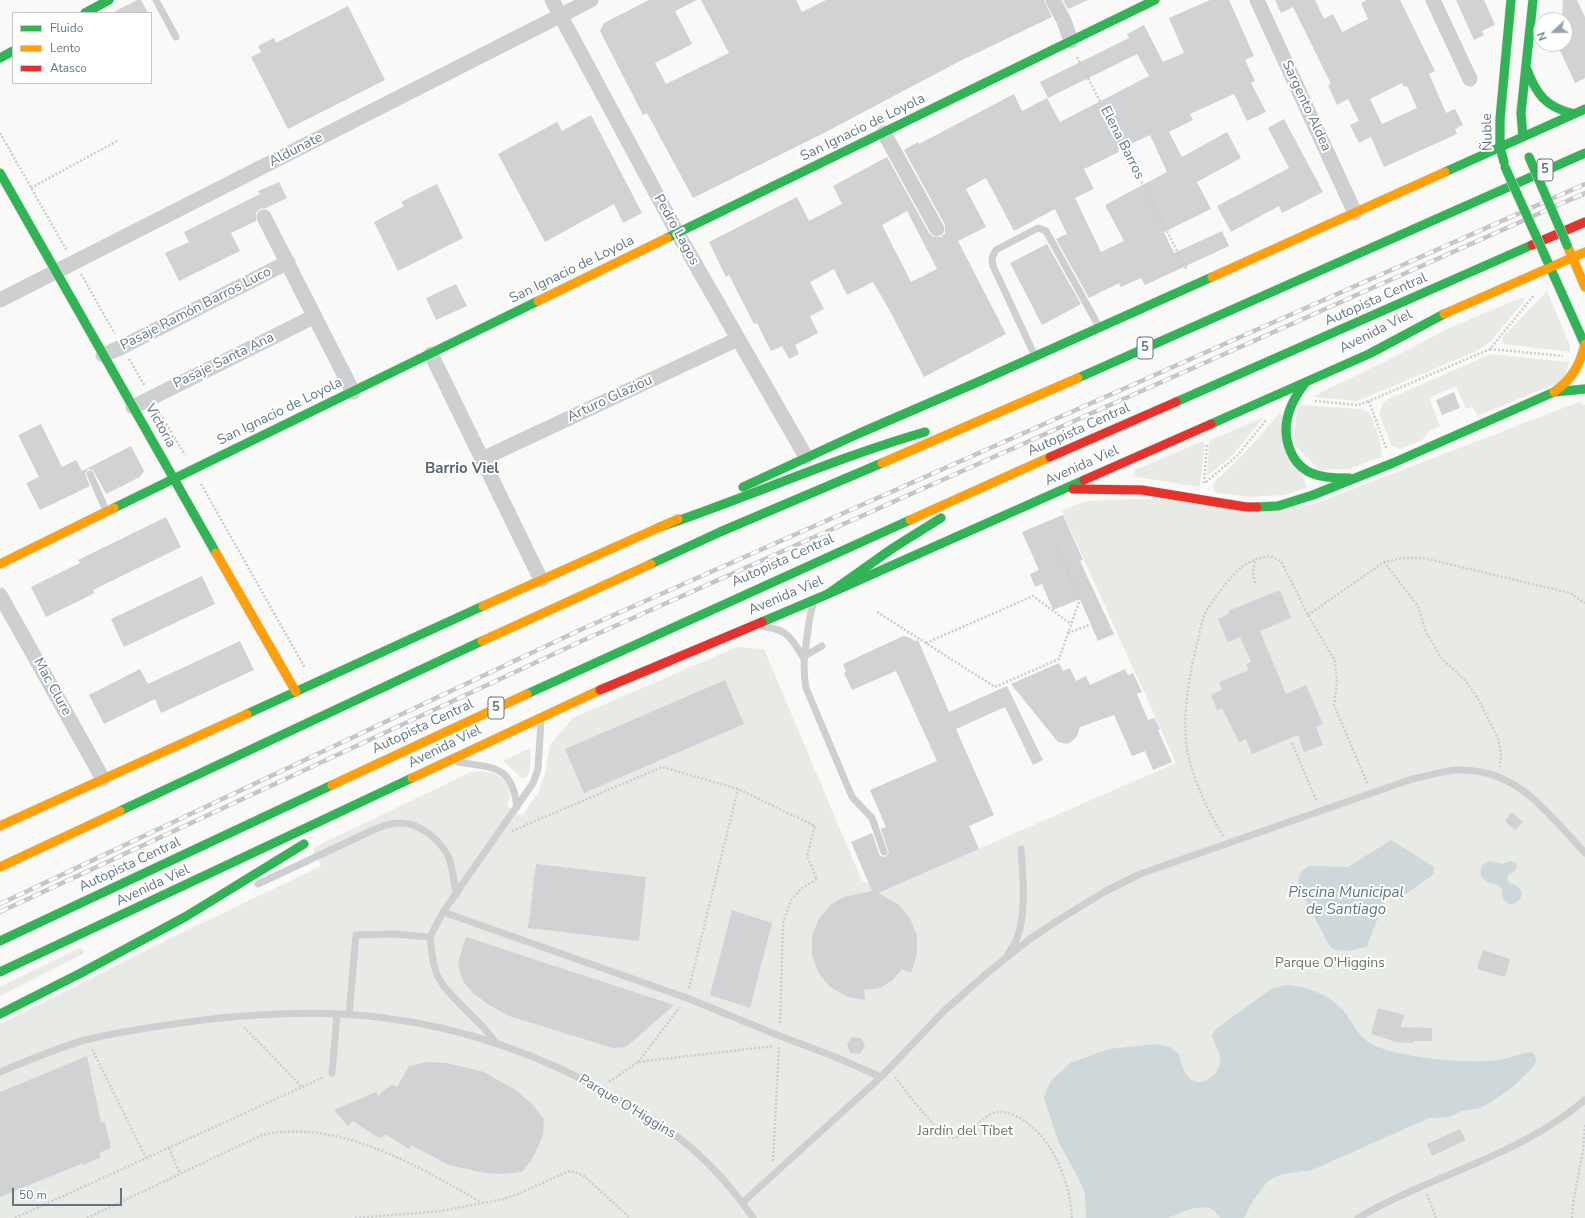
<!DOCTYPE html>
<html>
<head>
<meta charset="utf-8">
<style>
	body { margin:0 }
	#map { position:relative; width:1585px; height:1218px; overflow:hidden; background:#f9f9f8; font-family:"Nunito Sans",sans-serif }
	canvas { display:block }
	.legend { position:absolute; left:12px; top:12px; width:140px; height:72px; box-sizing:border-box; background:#fff; border:1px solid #c1c9ce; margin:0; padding:5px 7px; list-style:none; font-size:12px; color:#637884 }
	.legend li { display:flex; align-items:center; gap:8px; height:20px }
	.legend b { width:20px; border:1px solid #c1c9ce }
	.north { position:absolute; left:1533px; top:12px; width:40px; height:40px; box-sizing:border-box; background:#fff; border:1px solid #c1c9ce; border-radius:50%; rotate:248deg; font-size:11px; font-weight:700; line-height:16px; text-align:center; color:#637884 }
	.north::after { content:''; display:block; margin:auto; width:14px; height:18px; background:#98a5ad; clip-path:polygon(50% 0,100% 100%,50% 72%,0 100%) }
	.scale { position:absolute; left:12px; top:1188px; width:110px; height:18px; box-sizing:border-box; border:2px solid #637884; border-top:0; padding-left:5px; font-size:12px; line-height:14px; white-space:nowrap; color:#637884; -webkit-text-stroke:3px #fff; paint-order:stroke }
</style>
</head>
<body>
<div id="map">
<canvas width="1585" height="1218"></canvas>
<ul class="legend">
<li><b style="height:5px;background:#30b455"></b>Fluido</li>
<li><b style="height:5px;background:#ff9f0a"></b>Lento</li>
<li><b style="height:5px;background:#e5322d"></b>Atasco</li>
</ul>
<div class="north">N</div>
<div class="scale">50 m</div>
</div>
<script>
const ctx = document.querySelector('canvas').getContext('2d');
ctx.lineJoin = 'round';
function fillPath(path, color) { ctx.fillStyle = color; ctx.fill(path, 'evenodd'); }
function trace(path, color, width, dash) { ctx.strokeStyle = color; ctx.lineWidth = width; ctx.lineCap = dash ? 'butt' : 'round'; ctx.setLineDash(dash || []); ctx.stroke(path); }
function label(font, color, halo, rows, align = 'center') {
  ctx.font = font + ' "Nunito Sans",sans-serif'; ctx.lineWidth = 4; ctx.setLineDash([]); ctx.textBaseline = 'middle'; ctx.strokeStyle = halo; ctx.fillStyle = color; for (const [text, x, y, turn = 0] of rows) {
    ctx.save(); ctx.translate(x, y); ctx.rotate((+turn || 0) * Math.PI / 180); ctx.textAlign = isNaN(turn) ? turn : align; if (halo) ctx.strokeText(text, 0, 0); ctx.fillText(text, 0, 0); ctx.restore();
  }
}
fillPath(new Path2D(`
	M1547,291L1570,345V352L1504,344L1502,340L1503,337Z
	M1521,298H1524V301L1490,342L1475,352L1362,399L1356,401L1312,397L1392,358L1449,328Z
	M1491,354L1569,362L1565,380L1477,416L1473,407L1466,409L1456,386L1429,398L1440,426L1431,430L1421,441L1400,449L1391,445L1379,413L1383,403L1388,399Z
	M1579,402L1585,405V1218H0V1024L169,939L321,866L313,848L471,772C493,768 518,781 507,806L522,816L540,789L545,774L550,745L573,718L737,647L764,649L862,881L884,890L1176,763L1062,511L1080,503L1090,501L1135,499L1311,505Z
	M1301,405L1361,409C1364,410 1367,411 1369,414C1375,421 1384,449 1381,457L1349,469L1319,470L1293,443L1297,408Z
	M1280,412L1307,488L1284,495L1249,497L1217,493L1213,488L1214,482C1239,461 1259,437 1280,412Z
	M1264,417L1232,456L1207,476L1209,441Z
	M1203,441L1205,445L1200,485L1199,487L1137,477L1134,475L1135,470Z
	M530,748C530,757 533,774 523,779L503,761Z
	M80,948L84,950L83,954L0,996V987Z`), '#e8ebe5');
fillPath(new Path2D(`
	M1391,840L1431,865L1434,867V874L1403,896L1393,889L1388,892L1367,946C1356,950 1340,954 1330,947L1300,889C1296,878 1299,871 1309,866L1348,867Z
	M1490,861L1502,864L1511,861L1517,864L1516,870L1509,874L1507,878L1509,883C1512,884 1516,885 1518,887C1529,896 1512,911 1504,900C1501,896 1503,892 1501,888C1494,882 1486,884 1481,876C1480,868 1482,863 1490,861Z
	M1284,985C1304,985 1328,994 1342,1009C1351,1019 1357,1035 1368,1042C1393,1058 1468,1064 1498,1060C1508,1059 1519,1054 1530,1052L1534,1054L1536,1059L1535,1065L1514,1086L1490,1103L1479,1108L1462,1111L1449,1117L1429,1118L1312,1170L1283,1174L1275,1177L1267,1182L1254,1199L1244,1218H1220L1216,1212L1210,1208L1203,1207L1190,1209L1168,1218H1086L1085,1194L1078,1177L1059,1143L1044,1098L1050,1082L1070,1063L1109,1049L1155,1044L1170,1047L1179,1054C1181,1061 1182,1069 1187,1075C1198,1091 1219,1077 1220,1061C1221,1051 1213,1044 1212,1035L1216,1029L1271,989Z`), '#ced7d9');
fillPath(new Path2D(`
	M137,0H141L148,13H112Z
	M649,0H697L675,11L692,44L655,63L666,84L729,53L701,0H796L802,12L826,0H1044L1052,17L958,62L824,133L693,198L647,113L643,115L600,31L604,23Z
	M1063,0H1088L1068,9Z
	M1210,0H1229L1254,56L1245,60L1255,81L1251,83L1266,112L1247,121L1234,94L1190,114L1193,120L1169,132L1182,157L1227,132L1241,158L1197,182L1211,209L1164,232L1174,253L1222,231L1229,246L1145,285L1141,278L1121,287L1119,283L1089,298L1056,239L1067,234L1055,209L1014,231L986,178L966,189L986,227L958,241L1006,334L924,377L891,313L873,282L847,295L834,269L810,282L824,309L810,316L818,333L795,345L799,354L789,359L782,346L771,351L757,323L754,324L729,275L726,277L709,242L797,197L809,221L842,204L833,186L887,157L929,233L933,237H941L945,233V225L904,150L918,142L919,144L1014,94L1022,111L1047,98L1060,122L1149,76L1137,54L1048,98L1040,82L1129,38L1127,34L1144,25L1163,62L1184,53L1169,18ZM1150,135L1167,172L1105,205L1124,241L1101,252L1075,198L1094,189L1084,169L1119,152L1118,150ZM907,211L937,269L911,282L882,225Z
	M1275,0H1315L1324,19L1333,14L1342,32L1368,19L1361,3L1367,0H1400L1435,71L1429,74L1446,113L1455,109L1463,125L1455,129L1457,134L1384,167L1371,137L1359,143L1350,125L1359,121L1348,99L1337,105L1328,85L1331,84L1293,7L1281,13ZM1402,83L1404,87L1407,86L1417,108L1382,124L1370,99Z
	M1456,0H1484L1495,25L1482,31L1484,35L1474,40Z
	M1563,0H1577L1585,17V78L1575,83L1557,44H1565V20H1562Z
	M348,6L385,80L288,129L251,57L261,52L258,46L274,38L276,43Z
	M591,115L642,213L623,223L614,204L545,242L498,154L557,122L562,131Z
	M1284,119L1323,192L1282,213L1279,206L1231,232L1217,206L1289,168L1268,128Z
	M279,182L287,198L266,208L260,209L256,213V221L231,233L240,251L179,281L165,253L189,242L184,232L260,194L258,191Z
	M437,184L463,238L398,271L374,222L404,206L401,202Z
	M1047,244L1081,304L1042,325L1010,263Z
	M456,284L467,306L436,320L426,298Z
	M1454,392L1460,408L1442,415L1436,400Z
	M41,424L62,467L76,460L82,471L131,446L144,471L140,477L106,494L94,472L93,470L88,469L85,474L90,486L40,510L26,483L39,477L18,435Z
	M1063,515L1083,560L1080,561L1114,634L1098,641L1080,599L1053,610L1042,584L1035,587L1030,574L1039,570L1022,532Z
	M166,517L181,547L93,590L95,593L46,617L31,587L80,563L78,560Z
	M202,576L215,604L124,647L111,619Z
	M1280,590L1291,618L1260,631L1286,694L1306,685L1323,724L1316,727L1323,745L1304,752L1298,735L1252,754L1246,739L1239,742L1222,708L1217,710L1211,695L1222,690L1219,682L1249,670L1246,664L1251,662L1240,637L1228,642L1218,619L1229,614L1228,611Z
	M903,636L910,638L915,641L918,640L949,712L1007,686L1043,760L1033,765L1005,707L956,729L994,815L969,826L979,849L878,893L898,904L910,918L917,936V954L911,973L902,969L893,980L880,988L864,990L865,1000L848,997L830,987L818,972L812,955V937L818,920L830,905L844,897L872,891L851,842L872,833L880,856L885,857L889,853L881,829L886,827L870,790L937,761L896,671L852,690L844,673L846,672L843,664Z
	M240,641L254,670L161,713L155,699L104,724L89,695L140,669L148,684Z
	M1059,663L1063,671L1070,668L1076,681L1086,676L1090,685L1125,669L1128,675L1133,673L1142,692L1137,694L1148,720L1154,718L1155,719L1160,729L1158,730L1172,762L1153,770L1145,751L1132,756L1114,715L1080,727L1077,736L1071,742L1067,744L1058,742L1011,684Z
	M725,680L744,724L584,793L565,749Z
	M1512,812L1523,822L1515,830L1505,821Z
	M536,864L646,877L639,941L528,928Z
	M732,910L772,923L750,1008L710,995Z
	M466,937L674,1005L626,1047L613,1048L509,1016L489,1005L473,993L464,983L460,973L458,962Z
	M1483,950L1510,959L1505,977L1477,969Z
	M1378,1008L1404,1015L1401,1027L1432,1028V1041H1413V1043L1397,1042L1371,1034Z
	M852,1037L861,1038L865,1046L860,1054L850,1053L847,1044Z
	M87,1056L101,1123L105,1122L111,1148L99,1153L101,1157L83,1165V1163L0,1197V1092Z
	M427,1062L446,1063L484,1072L517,1091L531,1103L544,1119L543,1134L538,1147L531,1160L522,1172L504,1174L485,1173L449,1165L411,1145L409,1149L385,1134L381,1138L374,1135L353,1121L348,1126L334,1110L376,1092L378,1096L391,1085L397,1087L409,1066Z
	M1460,1129L1466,1140L1432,1156L1427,1144Z`), '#d0d2d3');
const fast = new Path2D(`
	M85,13L109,0
	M0,58L13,51
	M1526,67C1536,94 1545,107 1574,114
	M1523,137L1521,113L1533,0
	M1504,162L1500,147V119L1511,0
	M1445,172L1585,109
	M0,173L216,553
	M667,238L1155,0
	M1545,256L1585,345
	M1078,378L1585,153
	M1306,382C1290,402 1280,425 1290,450C1293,458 1299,466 1307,471C1320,478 1335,478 1349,478
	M1176,402L1532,245
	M1211,424L1369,354L1444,314
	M743,487L860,433L978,382L1212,277
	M1257,507L1278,506L1313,495L1393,463L1554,392L1585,389
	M114,508L538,301
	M660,527C749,497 835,458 925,432
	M651,564L720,532L882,463
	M828,594L893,548L941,518
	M762,622L828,594L1084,480
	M527,694L910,520
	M247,714L483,606
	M120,811L482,641
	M0,941L332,785
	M0,972L412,778
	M0,1014L81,973L185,917L304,844`);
const slow = new Path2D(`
	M1567,245L1585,287
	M1212,277L1445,172
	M538,301L667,238
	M1444,314L1585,252
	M1554,392C1572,379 1580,365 1585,344
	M882,463L1078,378
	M910,520L1050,457
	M216,553L296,692
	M0,564L114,508
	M483,606L678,519
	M482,641L651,564
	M412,778L600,690
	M332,785L527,694
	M0,826L247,714
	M0,867L120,811`);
const jam = new Path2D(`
	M1532,245L1585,222
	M1050,457L1176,402
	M1084,480L1211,424
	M1073,489L1142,490L1246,507H1257
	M600,690L762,622`);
trace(fast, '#d5d6d6', 10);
trace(slow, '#d5d6d6', 10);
trace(jam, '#d5d6d6', 10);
trace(new Path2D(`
	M1077,57L1187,270
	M0,133L67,251
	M31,188L117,141
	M1575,200L1585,195
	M81,274L115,334
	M1490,349L1563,356
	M129,359L145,386
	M1315,401L1358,405L1369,401
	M158,410L185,455
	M1386,448L1369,401L1490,349L1534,295
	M1206,482L1237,456L1266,420
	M1204,483L1207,445
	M201,484L305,668
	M1384,562L1418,606L1426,632L1442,659L1463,678L1477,697L1498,738L1501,755L1500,767
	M1255,583L1253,571L1256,559L1270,556L1281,561L1308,615L1335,661L1337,682L1334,705L1368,785
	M877,612L995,687L1059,659L1080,599L1055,543
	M1308,615L1384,562L1403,558H1423L1570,593L1585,603
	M1068,633L1089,625
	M926,643L1033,596L1071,624
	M1292,743L1317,802
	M512,831L662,767L738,789L815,826L807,856L817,879L802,888L791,900L783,923L780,1025
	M1223,836C1207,810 1188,769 1186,740C1183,707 1190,672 1198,640C1200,632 1201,624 1204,616C1208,605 1233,573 1243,566C1247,563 1252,561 1256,559
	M689,988L738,789
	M244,1027L302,1087
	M92,1049L146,1158
	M638,1062L680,1007
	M895,1077C904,1089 936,1131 948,1136C965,1144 980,1115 997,1112C1005,1111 1011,1114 1018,1117C1052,1135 1070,1181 1072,1218
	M609,1082L638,1062L774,1046
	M169,1148L180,1174
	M773,1161L779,1046
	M1427,1194L1436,1218
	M15,1218L324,1077
	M87,1218L262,1135C338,1118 417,1166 481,1202
	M355,1218L441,1211L503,1199L518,1194L569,1171L574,1172L584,1176L630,1218
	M1572,1218L1573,1204L1583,1150L1585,1123`), '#cbcdce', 2.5, [2, 2]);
trace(new Path2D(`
	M156,0L176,37
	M1034,354L993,266L992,258L996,250L1038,228L1046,231L1098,325
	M90,474L106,510
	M813,605C810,613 809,621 808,630C805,653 802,664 806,688L852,797L872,818L884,852
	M765,627C787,629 793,640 803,657
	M803,657L822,646
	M458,762C494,768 512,765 517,807
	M258,884L371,831C380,827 389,823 398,823C419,822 440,839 449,858C453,869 454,883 456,895
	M443,912L687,998L780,1036L833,1056L881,1077
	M1008,954C1010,950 1014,945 1016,941C1027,915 1023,876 1021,849
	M349,1015L356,935L393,934L430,937
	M497,1044L483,1027L463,1007L444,987L437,975L433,961L430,937L443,912L533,783L538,769L541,720
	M0,1072C29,1060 59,1047 89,1039C127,1030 165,1025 203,1020C263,1013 325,1010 385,1018C465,1028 545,1056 614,1097C638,1111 662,1124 684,1142C710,1163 734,1190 753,1218
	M332,1073L337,1014
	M742,1203L881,1077L944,1011L986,974L1030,939L1057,921L1104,892L1140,874L1412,779C1427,776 1442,771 1457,770C1462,769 1469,771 1475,771C1524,777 1553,819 1585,853
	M1358,1218C1431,1175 1520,1156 1585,1100`), '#cecfd0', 7);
trace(new Path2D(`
	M552,0L678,234L806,457
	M1053,0L1064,21L1071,41
	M1257,0L1355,213
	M1433,0L1470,79
	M884,133L937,229
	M264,217L353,392
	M0,300L591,0
	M431,354L541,580
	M103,355L122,347L288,262
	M133,407L315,316
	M482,459L738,339
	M0,595L103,779`), '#cecfd0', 15);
trace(fast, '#30b455', 9);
trace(slow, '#ff9f0a', 9);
trace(jam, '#e5322d', 9);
const rail = new Path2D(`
	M0,904L580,630L1585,184
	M0,912L586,639L1585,193`);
trace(rail, '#c4c6c7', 4.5);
trace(rail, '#fff', 3, [9]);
const fastBridge = new Path2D(`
	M1529,157L1567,245
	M1505,167L1545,256`);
trace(fastBridge, '#d5d6d6', 10, []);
trace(fastBridge, '#30b455', 9);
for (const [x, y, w] of [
	[1545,170,16],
	[1145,348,16],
	[496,708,16]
]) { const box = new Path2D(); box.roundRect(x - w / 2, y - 11, w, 22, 3); ctx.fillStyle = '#fff'; ctx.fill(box); trace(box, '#637884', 1); }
label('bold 13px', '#637884', null, [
	["5",1545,170],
	["5",1145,348],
	["5",496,708]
]);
label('14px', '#637884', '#fff', [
	["Sargento Aldea",1306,106,65],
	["San Ignacio de Loyola",863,128,-26],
	["Ñuble",1488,132,-92],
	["Elena Barros",1122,143,63],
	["Aldunate",296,150,-27],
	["Pedro Lagos",676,230,61],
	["San Ignacio de Loyola",572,270,-26],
	["Autopista Central",1376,300,-24],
	["Pasaje Ramón Barros Luco",196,309,-27],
	["Avenida Viel",1376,332,-27],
	["Pasaje Santa Ana",224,361,-26],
	["Arturo Glaziou",610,399,-25],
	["San Ignacio de Loyola",280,412,-26],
	["Victoria",160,426,61],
	["Autopista Central",1079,430,-24],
	["Avenida Viel",1082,466,-24],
	["Autopista Central",783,561,-24],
	["Avenida Viel",786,596,-23],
	["Mac Clure",52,687,61],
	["Autopista Central",423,727,-25],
	["Avenida Viel",445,747,-26],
	["Autopista Central",130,865,-25],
	["Avenida Viel",153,886,-25],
	["Parque O'Higgins",627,1107,31]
]);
label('14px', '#687b63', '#fff', [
	["Parque O'Higgins",1330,964],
	["Jardín del Tíbet",965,1132]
]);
label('bold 15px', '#56656f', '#fff', [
	["Barrio Viel",462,469]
]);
label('italic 15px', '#5e777d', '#fff', [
	["Piscina Municipal",1346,893],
	["de Santiago",1346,910]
]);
</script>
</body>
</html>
